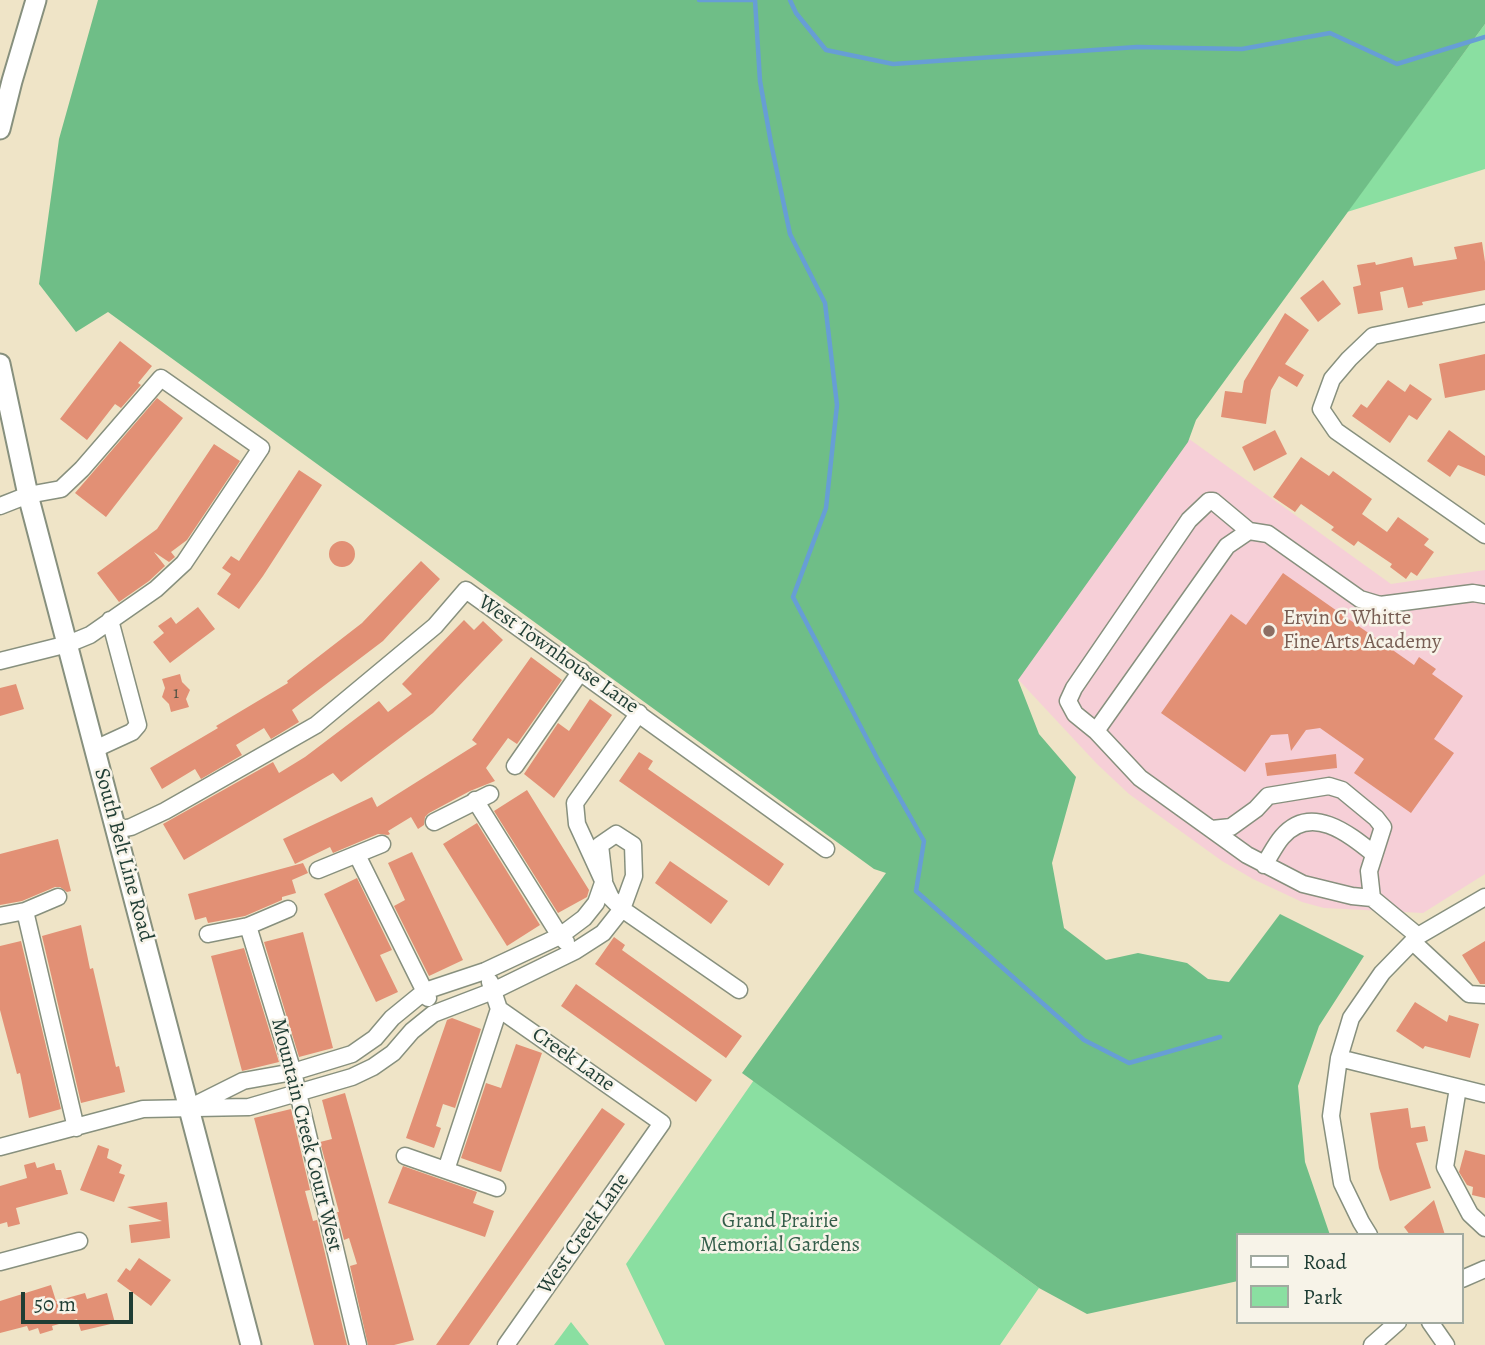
<!DOCTYPE html>
<html>
<head>
<meta charset="utf-8">
<style>
	body { margin:0 }
	#map { position:relative; width:1485px; height:1345px; overflow:hidden; background:#efe4c7; font-family:Alegreya,serif }
	canvas { display:block }
	.legend { position:absolute; left:1236px; top:1233px; width:228px; height:91px; box-sizing:border-box; background:#f7f3e8; border:2px solid #a1aaa0; margin:0; padding:9px 12px; list-style:none; font-size:21px; color:#1f3d34 }
	.legend li { display:flex; align-items:center; gap:14px; height:35px }
	.legend b { width:35px; border:2px solid #a1aaa0 }
	.scale { position:absolute; left:21px; top:1292px; width:112px; height:32px; box-sizing:border-box; border:4px solid #1f3d34; border-top:0; padding-left:9px; font-size:21px; line-height:24px; white-space:nowrap; color:#1f3d34; -webkit-text-stroke:5px #f7f3e8; paint-order:stroke }
</style>
</head>
<body>
<div id="map">
<canvas width="1485" height="1345"></canvas>
<ul class="legend">
<li><b style="height:9px;background:#fff"></b>Road</li>
<li><b style="height:19px;background:#8adfa1"></b>Park</li>
</ul>
<div class="scale">50 m</div>
</div>
<script>
const ctx = document.querySelector('canvas').getContext('2d');
ctx.lineJoin = 'round';
function fillPath(path, color) { ctx.fillStyle = color; ctx.fill(path, 'evenodd'); }
function trace(path, color, width, dash) { ctx.strokeStyle = color; ctx.lineWidth = width; ctx.lineCap = dash ? 'butt' : 'round'; ctx.setLineDash(dash || []); ctx.stroke(path); }
function label(font, color, halo, rows, align = 'center') {
  ctx.font = font + ' Alegreya,serif'; ctx.lineWidth = 5; ctx.setLineDash([]); ctx.textBaseline = 'middle'; ctx.strokeStyle = halo; ctx.fillStyle = color; for (const [text, x, y, turn = 0] of rows) {
    ctx.save(); ctx.translate(x, y); ctx.rotate((+turn || 0) * Math.PI / 180); ctx.textAlign = isNaN(turn) ? turn : align; if (halo) ctx.strokeText(text, 0, 0); ctx.fillText(text, 0, 0); ctx.restore();
  }
}
fillPath(new Path2D(`
	M1185,436L1391,584L1485,570V874L1423,913L1324,908L1302,902L1253,879L1222,861L1129,794L1097,764L1014,675Z`), '#f6cfd7');
fillPath(new Path2D(`
	M1485,24V169L1347,212Z
	M754,1080L1039,1288L1000,1345H665L626,1264Z
	M571,1322L589,1345H554Z`), '#8adfa1');
fillPath(new Path2D(`
	M98,0H1485V24L1196,420L1188,442L1018,680L1039,734L1076,777L1052,863L1064,928L1106,960L1138,953L1187,963L1208,979L1229,982L1280,914L1364,956L1319,1026L1298,1086L1305,1162L1330,1235H1238V1281L1087,1314L1039,1288L742,1073L886,873L874,869L108,312L76,332L39,284L59,139Z`), '#6fbe87');
trace(new Path2D(`
	M699,0H755
	M755,0L760,81L771,143L790,234L825,303L837,405L826,508L793,597L877,758L924,841L916,891L1084,1040L1129,1063L1220,1037
	M790,0L796,13L826,50L893,64L1137,47L1242,49L1330,33L1397,64L1485,37`), '#679ed5', 4.5);
fillPath(new Path2D(`
	M1482,242L1485,262V290L1422,302L1423,305L1408,308L1403,287L1380,292L1383,310L1358,314L1353,287L1361,285L1357,265L1375,262L1376,265L1412,257L1414,266L1457,259L1454,247Z
	M1323,280L1341,304L1318,322L1300,298Z
	M1285,313L1309,330L1285,364L1304,375L1297,387L1279,376L1271,390L1266,424L1221,417L1225,391L1242,393L1244,381Z
	M120,341L152,366L138,383L141,385L121,408L115,404L87,440L60,419Z
	M1485,354V390L1445,398L1439,364Z
	M1388,380L1405,392L1410,384L1432,399L1417,420L1409,415L1390,443L1352,416L1361,404L1367,408Z
	M157,398L183,418L106,517L75,493Z
	M1275,430L1287,454L1254,471L1242,447Z
	M1449,430L1485,456V476L1458,465L1450,477L1427,461Z
	M214,444L240,461L187,540L171,552L175,557L169,562L154,552L165,566L149,581L119,602L97,573L157,529Z
	M1301,457L1329,476L1333,471L1372,499L1362,514L1387,532L1398,517L1429,539L1424,545L1434,552L1417,576L1411,572L1406,579L1390,567L1392,564L1358,541L1354,546L1331,530L1334,527L1301,504L1295,512L1273,497Z
	M299,470L322,485L263,576L239,609L217,594L231,574L222,568L231,556L239,561Z
	M329 554a13 13 0 1 1 26 0a13 13 0 1 1-26 0Z
	M421,561L440,579L383,641L292,710L299,722L271,739L264,728L236,745L242,755L201,779L195,769L162,789L150,768L218,728L216,726L288,683L287,681L362,623Z
	M1283,573L1414,665L1419,657L1436,669L1432,674L1463,696L1434,739L1454,753L1411,813L1354,773L1364,759L1320,728L1306,730L1291,751L1288,734L1271,735L1245,772L1161,713L1231,614L1246,625Z
	M198,607L215,629L170,663L153,642L164,633L158,626L171,617L176,624Z
	M464,620L474,630L483,621L503,640L433,713L341,782L333,773L184,860L163,824L273,762L279,773L305,757L379,701L388,712L412,694L402,684Z
	M531,657L562,680L517,744L508,738L486,768L495,781L470,791L429,813L425,817L424,825L418,829L411,817L388,831L390,834L388,835L378,834L333,853L330,847L295,864L283,839L372,797L377,807L477,744L472,740Z
	M180,674L182,682L190,690L186,699L189,707L171,712L169,704L162,697L165,688L162,679Z
	M16,684L24,709L0,716V688Z
	M590,699L612,715L554,798L524,774L558,723L569,731Z
	M639,752L653,761L648,769L784,864L769,886L619,781Z
	M1336,754L1337,768L1267,776L1265,763Z
	M527,790L589,890L587,897L558,913L494,811Z
	M477,823L540,925L507,946L443,844Z
	M58,839L71,891L67,892L60,887H55L22,901L0,905V854Z
	M412,852L463,960L429,976L394,906L405,900L388,863Z
	M670,861L728,901L711,924L655,883Z
	M303,863L308,873L292,880L296,893L282,897V900L245,916L208,923L206,917L195,920L188,894Z
	M357,878L392,950L380,955L398,992L376,1002L324,894Z
	M81,925L90,969L93,968L116,1067L119,1066L125,1092L81,1103L42,936Z
	M303,932L333,1048L299,1057L264,942Z
	M614,937L625,945L622,950L742,1036L726,1058L595,964Z
	M21,941L61,1109L29,1118L20,1073L17,1074L0,1010V946Z
	M1485,941V984H1480L1462,955Z
	M244,948L279,1062L242,1071L211,956Z
	M576,984L712,1080L696,1102L561,1006Z
	M1415,1002L1447,1022L1449,1015L1479,1024L1470,1058L1425,1046L1423,1049L1396,1031Z
	M452,1018L481,1029L455,1108L443,1104L436,1126L441,1128L434,1148L406,1138L447,1020Z
	M516,1044L542,1053L501,1172L461,1158L486,1083L501,1088Z
	M345,1093L414,1340L394,1345H368L350,1266L357,1264L349,1238L344,1240L337,1212H339L320,1142L332,1139L322,1100Z
	M602,1108L625,1124L469,1345H436Z
	M1408,1108L1411,1128L1425,1126L1428,1141L1416,1143L1431,1188L1390,1201L1379,1168L1370,1113Z
	M291,1109L310,1190L305,1191L313,1221L317,1220L347,1345H314L254,1118Z
	M98,1145L109,1149L107,1158L122,1165L119,1173L125,1175L114,1202L80,1190Z
	M1465,1150L1485,1155V1198L1472,1195L1473,1187L1467,1185L1459,1172Z
	M35,1162L37,1168L54,1163L56,1170H61L68,1194L16,1208L20,1224L8,1227L7,1222L0,1224V1186L27,1178L24,1165Z
	M403,1166L477,1192L473,1203L494,1211L485,1237L388,1203Z
	M1434,1200L1445,1235H1410L1404,1227Z
	M167,1202L170,1238L131,1243L129,1225L162,1221L127,1207Z
	M139,1258L171,1280L151,1306L117,1281L126,1268L130,1271Z
	M51,1285L56,1301L85,1293L87,1299L107,1293L115,1323L81,1331L77,1319L52,1326L53,1330L40,1334L38,1328L29,1331L27,1326L0,1333V1301Z`), '#e29075');
const minor = new Path2D(`
	M1485,313L1373,336L1349,359L1332,379L1321,409L1336,431L1485,535
	M0,506L28,495L61,489L82,469L161,378L261,448L184,563L156,589L90,635L68,644L0,661
	M639,713L575,803L577,824L611,898L622,909L739,990
	M1096,731L1075,714L1068,701L1074,688L1189,520L1209,501H1213L1249,531
	M95,749L132,732L138,725L110,620
	M515,766L581,671
	M475,800L560,936L566,942
	M434,822L490,794
	M1212,829L1231,827L1256,809L1268,796L1329,786L1342,790L1376,818L1383,827L1369,871L1372,898
	M116,830L131,827L165,811L316,725L435,626L466,590L826,849
	M357,855L428,998
	M1264,865C1270,856 1275,845 1282,837C1311,803 1349,834 1374,854
	M318,870L382,844
	M25,911L76,1128
	M0,916L25,911L58,897
	M248,926L293,1072L358,1345
	M208,934L248,926L288,909
	M1418,936L1372,898L1352,896L1303,884L1247,855L1140,778L1096,731L1227,546L1249,531L1268,534L1360,599L1380,605L1473,593L1485,595
	M1413,942L1469,994L1485,995
	M490,982L499,1009L662,1123L506,1345
	M1339,1058L1485,1094
	M1458,1088L1445,1167L1470,1214L1485,1228
	M0,1147L143,1109L249,1107L352,1077L373,1067L393,1053L412,1031L433,1014L493,991L575,951L603,933L622,909L634,876L633,845L616,834L600,845L604,880L596,903L584,918L560,936L485,971L425,991L392,1018L375,1038L352,1054L293,1072L243,1081L189,1108
	M405,1156L497,1188
	M446,1170L499,1009
	M1369,1235L1361,1222L1342,1183L1331,1116L1339,1058L1351,1018L1382,973L1418,936L1485,897
	M0,1262L79,1241
	M1462,1279L1485,1269
	M1430,1322L1446,1345
	M1372,1345L1398,1322`);
const major = new Path2D(`
	M0,129L12,81L36,0
	M0,364L28,495L251,1345`);
trace(minor, '#87907e', 19);
trace(major, '#87907e', 23);
trace(minor, '#fff', 16);
trace(major, '#fff', 19);
for (const [x, y, r, color] of [
	[1269,631,7,"#8d6e63"]
]) { const dot = new Path2D(); dot.arc(x, y, r, 0, 2 * Math.PI); ctx.fillStyle = color; ctx.fill(dot); trace(dot, '#f7f3e8', 2.5); }
label('18px', '#505244', null, [
	["1",176,694]
]);
label('21px', '#785e54', '#f7f3e8', [
	["Ervin C Whitte",1283,619],
	["Fine Arts Academy",1283,643]
], 'left');
label('21px', '#1f3d34', '#f7f3e8', [
	["West Townhouse Lane",558,655,35],
	["South Belt Line Road",123,855,75],
	["Creek Lane",573,1060,35],
	["Mountain Creek Court West",306,1135,76],
	["West Creek Lane",584,1234,-55]
]);
label('21px', '#345d4a', '#f7f3e8', [
	["Grand Prairie",780,1222],
	["Memorial Gardens",780,1246]
]);
</script>
</body>
</html>
